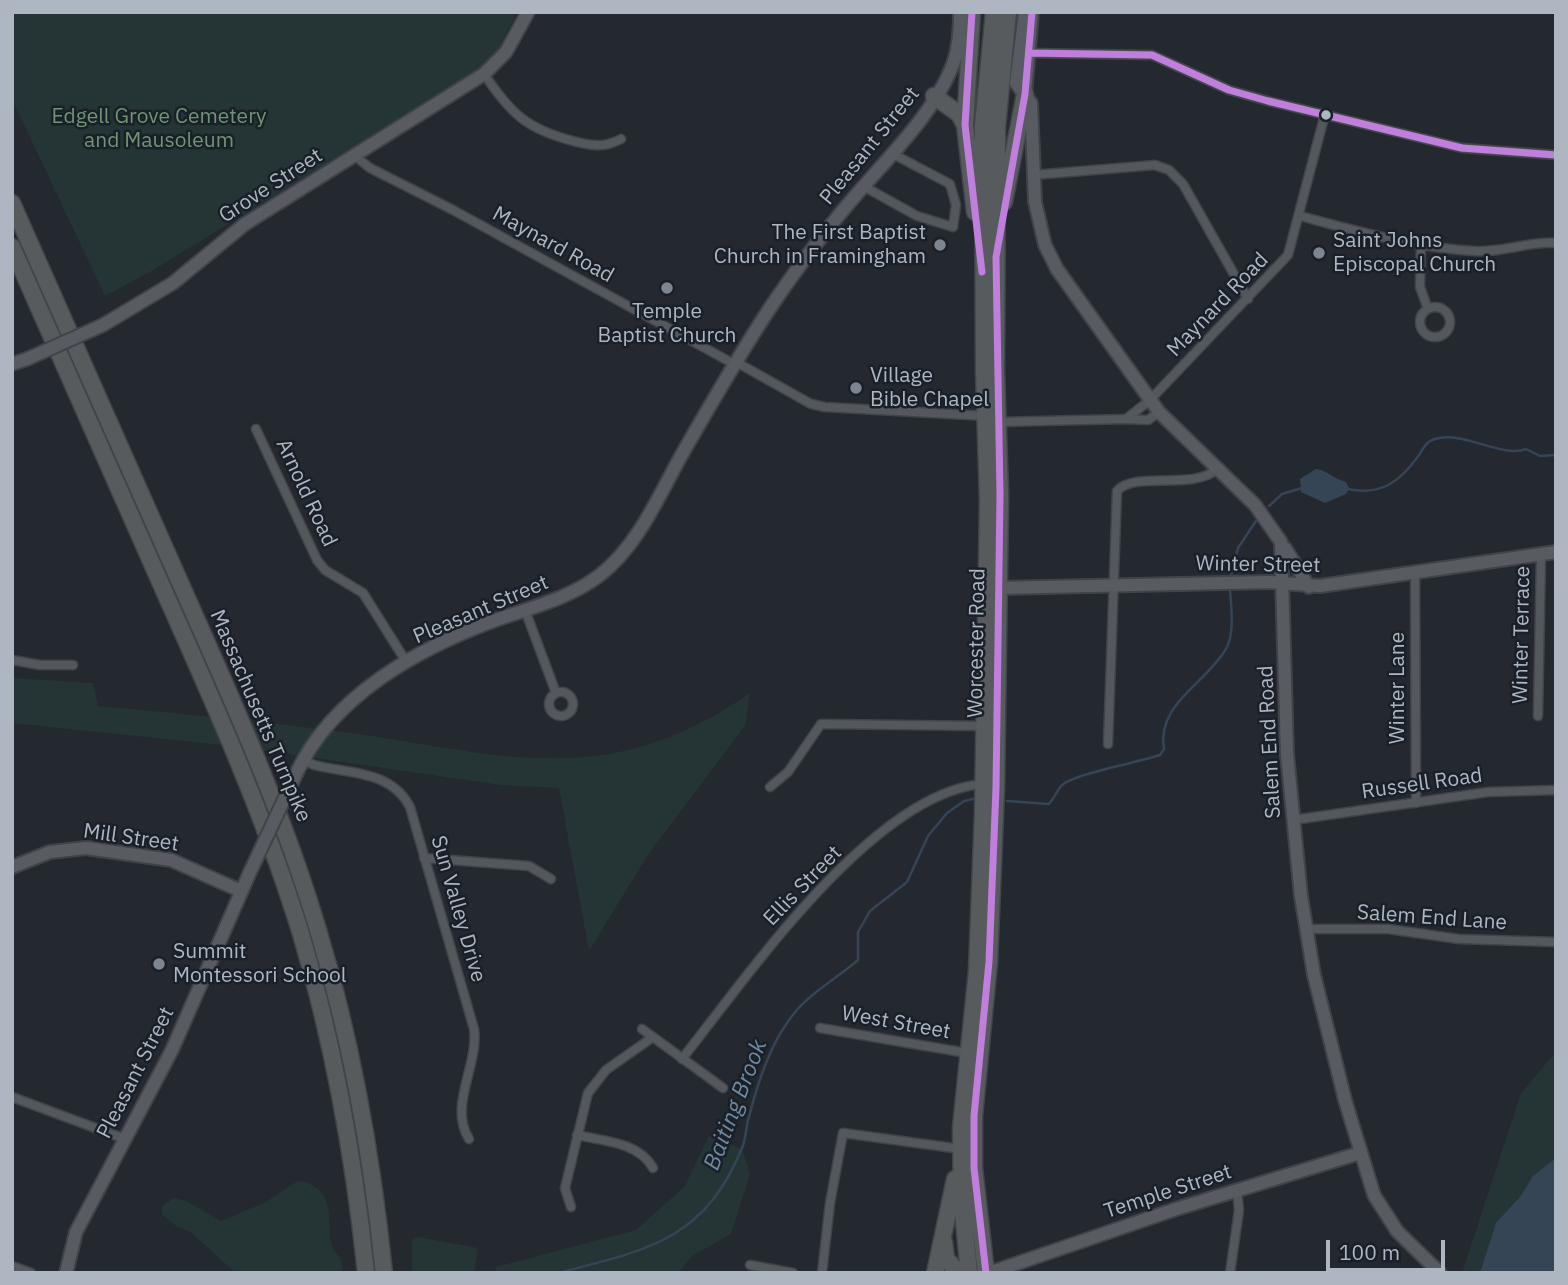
<!DOCTYPE html>
<html>
<head>
<meta charset="utf-8">
<style>
	body { margin:0 }
	#map { position:relative; width:1568px; height:1285px; overflow:hidden; background:#24292f; font-family:"IBM Plex Sans",sans-serif }
	canvas { display:block }
	.frame { position:absolute; inset:0; border:14px solid #adb6c1; pointer-events:none }
	.scale { position:absolute; left:1326px; top:1240px; width:119px; height:32px; box-sizing:border-box; border:4px solid #adb6c1; border-top:0; padding-left:9px; font-size:21px; line-height:24px; white-space:nowrap; color:#adb6c1; -webkit-text-stroke:5px #192028; paint-order:stroke }
</style>
</head>
<body>
<div id="map">
<canvas width="1568" height="1285"></canvas>
<div class="frame"></div>
<div class="scale">100 m</div>
</div>
<script>
const ctx = document.querySelector('canvas').getContext('2d');
ctx.lineJoin = 'round';
function fillPath(path, color) { ctx.fillStyle = color; ctx.fill(path, 'evenodd'); }
function trace(path, color, width, dash) { ctx.strokeStyle = color; ctx.lineWidth = width; ctx.lineCap = dash ? 'butt' : 'round'; ctx.setLineDash(dash || []); ctx.stroke(path); }
function label(font, color, halo, rows, align = 'center') {
  ctx.font = font + ' "IBM Plex Sans",sans-serif'; ctx.lineWidth = 5; ctx.setLineDash([]); ctx.textBaseline = 'middle'; ctx.strokeStyle = halo; ctx.fillStyle = color; for (const [text, x, y, turn = 0] of rows) {
    ctx.save(); ctx.translate(x, y); ctx.rotate((+turn || 0) * Math.PI / 180); ctx.textAlign = isNaN(turn) ? turn : align; if (halo) ctx.strokeText(text, 0, 0); ctx.fillText(text, 0, 0); ctx.restore();
  }
}
fillPath(new Path2D(`
	M12,12H517L496,54L487,64L155,269L105,296L12,99Z
	M12,678L93,683L98,706C177,713 257,721 336,731C498,752 602,796 750,693L745,726L649,853L589,951L559,788L501,785L233,746L12,723Z
	M1556,1052V1273H1462L1521,1093Z
	M709,1136L742,1149L750,1174L731,1234L692,1256L678,1273H495L496,1267L636,1230L684,1187Z
	M303,1181C336,1193 327,1216 331,1243C333,1255 345,1255 342,1273H236L189,1231L176,1226L162,1214V1207L173,1198L186,1201L221,1221L266,1202L296,1182Z
	M417,1237L478,1248L474,1273H412V1240Z`), '#253535');
fillPath(new Path2D(`
	M1316,469C1327,470 1333,479 1346,482L1349,488L1346,494L1325,503L1301,492L1300,479Z
	M1556,1158V1273H1480L1496,1223L1520,1197L1533,1176Z`), '#354556');
trace(new Path2D(`
	M1347,489C1381,496 1400,482 1419,455C1423,449 1425,443 1432,440C1461,428 1501,459 1526,449L1540,456L1556,455
	M1269,506L1282,494L1302,488
	M1231,575L1238,548L1256,521
	M1007,801L1049,804C1054,798 1057,791 1061,786C1072,774 1140,762 1160,755L1164,749C1156,705 1205,684 1226,649C1235,633 1231,606 1230,590
	M558,1273C647,1250 704,1241 742,1148C746,1139 746,1126 749,1117C757,1085 768,1050 787,1023C805,995 834,981 858,960V932L870,911L907,882L928,836L947,813L964,801L973,799`), '#354556', 2.5);
const street = new Path2D(`
	M1025,53L1152,55L1229,90L1268,101L1462,148L1556,155
	M484,74C511,114 527,129 573,141C592,146 604,148 621,139
	M355,156L370,168L453,210L734,364
	M1033,175L1155,165L1169,170L1183,184L1248,299
	M863,186L917,216L953,227L956,205L950,184L893,154
	M1300,216C1357,231 1416,248 1475,251C1503,253 1528,241 1556,243
	M1421,244L1420,287L1428,309
	M1420 322a15 15 0 1 1 30 0a15 15 0 1 1-30 0Z
	M736,362L811,404L825,407L986,416
	M1126,419L1150,400L1288,255L1325,114
	M998,422L1126,419L1148,420L1159,412
	M256,429L317,560L325,570L363,593L407,663
	M1415,573L1416,803
	M525,610L556,693
	M12,660L40,665H73
	M549 704a12 12 0 1 1 24 0a12 12 0 1 1-24 0Z
	M1538,716L1541,554
	M1108,744L1117,491C1135,470 1193,491 1217,469
	M303,760L314,765C349,774 391,770 410,807L474,1029C479,1065 448,1106 469,1139
	M770,787L788,772L821,724L985,726
	M1293,820L1488,792L1556,790
	M424,858L529,866L551,879
	M1306,929H1388L1459,939L1556,942
	M820,1028L967,1053
	M642,1029L723,1088
	M682,1059C746,978 874,792 983,784
	M12,1097L125,1139
	M577,1135C603,1141 639,1142 653,1168
	M571,1207L565,1188L588,1093L606,1070L653,1037
	M750,1265L793,1273
	M12,1266L31,1273
	M822,1273L830,1203L843,1133L961,1149
	M1230,1273L1239,1210L1237,1190`);
const secondary = new Path2D(`
	M1025,12L1016,83L1031,103L1035,202L1045,245L1057,269L1159,412L1255,505L1281,542L1287,754L1301,896L1314,975L1345,1100L1374,1195L1397,1231L1440,1273
	M1025,94L1032,12
	M103,325L173,283L245,224L484,74L506,52L528,12
	M12,364L27,359
	M1285,548L1309,587
	M999,588L1270,582L1320,586L1556,552
	M297,772C333,696 417,649 493,621C529,608 569,599 600,575C640,544 660,492 685,449C713,400 741,352 772,305C800,264 830,224 863,187C893,153 937,108 953,64C959,48 960,29 960,12
	M12,867L50,852L86,848L171,860L241,891
	M66,1273L76,1232L172,1050L250,872
	M989,1273L1176,1209L1360,1153`);
const highway = new Path2D(`
	M972,12L965,125L975,212
	M934,96L959,114L965,125
	M1004,202L1025,94
	M12,203C68,328 123,454 179,580C230,695 282,809 318,930C352,1042 372,1157 384,1273
	M12,247C63,363 114,478 165,593C215,705 265,817 301,934C334,1045 354,1158 366,1273
	M944,1242L946,1259L959,1273
	M935,1273L955,1179
	M969,1273L962,1200L961,1128L977,971L983,813L988,502L984,370L983,126L994,12
	M986,1273L974,1168V1116L989,962L996,788L1000,495L996,371L997,127L1008,12`);
trace(street, '#404348', 11);
trace(secondary, '#404348', 16);
trace(highway, '#41454b', 19);
trace(street, '#53585d', 8);
trace(secondary, '#585c62', 12);
trace(highway, '#585b5e', 16);
const secondaryBridge = new Path2D(`
	M27,359L103,325
	M250,872L297,772`);
trace(secondaryBridge, '#404348', 16, []);
trace(secondaryBridge, '#585c62', 12);
trace(new Path2D(`
	M972,12L965,125L982,272
	M1029,53L1152,55L1229,90L1268,101L1462,148L1556,155
	M986,1273L974,1168V1116L989,962L996,788L1000,495L996,257L1025,94L1032,12`), '#c07fdc', 7);
for (const [x, y, r, color] of [
	[1326,115,6,"#adb6c1"],
	[940,245,7,"#7d858e"],
	[1319,253,7,"#7d858e"],
	[667,288,7,"#7d858e"],
	[856,388,7,"#7d858e"],
	[159,964,7,"#7d858e"]
]) { const dot = new Path2D(); dot.arc(x, y, r, 0, 2 * Math.PI); ctx.fillStyle = color; ctx.fill(dot); trace(dot, '#192028', 2.5); }
label('21px', '#709475', '#192028', [
	["Edgell Grove Cemetery",159,117],
	["and Mausoleum",159,141]
]);
label('21px', '#adb6c1', '#192028', [
	["Pleasant Street",870,146,-51],
	["Grove Street",271,186,-33],
	["Maynard Road",553,245,29],
	["Maynard Road",1218,305,-46],
	["Arnold Road",306,493,65],
	["Winter Street",1258,565,1],
	["Pleasant Street",481,610,-23],
	["Winter Terrace",1522,635,-89],
	["Worcester Road",977,643,-89],
	["Winter Lane",1398,688,-90],
	["Massachusetts Turnpike",260,716,67],
	["Salem End Road",1270,742,-93],
	["Russell Road",1422,784,-8],
	["Mill Street",131,838,8],
	["Ellis Street",803,886,-46],
	["Sun Valley Drive",458,909,74],
	["Salem End Lane",1432,918,4],
	["West Street",896,1023,10],
	["Pleasant Street",136,1073,-63],
	["Temple Street",1168,1192,-18]
]);
label('21px', '#adb6c1', '#192028', [
	["The First Baptist",926,233,"right"],
	["Church in Framingham",926,257,"right"],
	["Saint Johns",1333,241],
	["Episcopal Church",1333,265],
	["Temple",667,312,"center"],
	["Baptist Church",667,336,"center"],
	["Village",870,376],
	["Bible Chapel",870,400],
	["Summit",173,952],
	["Montessori School",173,976]
], 'left');
label('italic 23px', '#7089a2', '#192028', [
	["Baiting Brook",736,1105,-69]
]);
</script>
</body>
</html>
